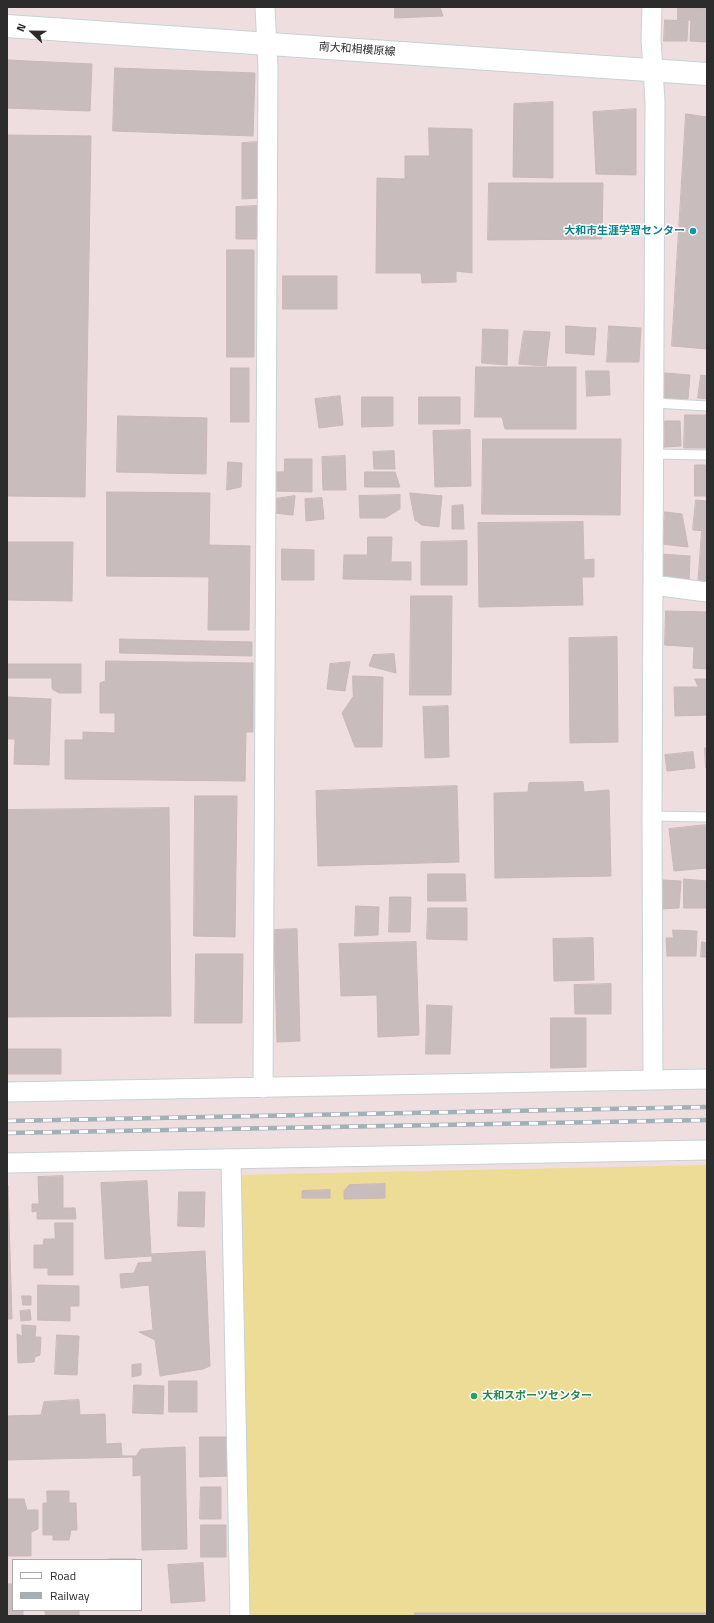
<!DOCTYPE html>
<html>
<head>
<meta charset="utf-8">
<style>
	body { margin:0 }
	#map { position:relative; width:714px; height:1623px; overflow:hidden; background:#eededf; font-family:"Titillium Web",sans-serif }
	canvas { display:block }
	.frame { position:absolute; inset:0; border:8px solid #2c2c2c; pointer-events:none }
	.legend { position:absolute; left:12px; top:1559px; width:130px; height:52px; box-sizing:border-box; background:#fff; border:1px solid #ababab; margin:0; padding:5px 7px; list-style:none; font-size:12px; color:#2c2c2c }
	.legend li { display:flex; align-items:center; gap:8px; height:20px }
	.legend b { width:20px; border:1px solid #ababab }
	.north { position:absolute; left:12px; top:12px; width:40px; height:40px; -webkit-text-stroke:3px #fff; paint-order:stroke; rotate:292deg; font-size:11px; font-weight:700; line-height:16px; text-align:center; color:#2c2c2c }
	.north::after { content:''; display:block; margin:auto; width:14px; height:18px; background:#2c2c2c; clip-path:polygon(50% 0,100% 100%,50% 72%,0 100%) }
</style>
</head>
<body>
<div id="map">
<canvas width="714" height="1623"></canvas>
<div class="frame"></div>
<ul class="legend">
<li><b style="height:5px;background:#fff"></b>Road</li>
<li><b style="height:5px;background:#a0b1b7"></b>Railway</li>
</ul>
<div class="north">N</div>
</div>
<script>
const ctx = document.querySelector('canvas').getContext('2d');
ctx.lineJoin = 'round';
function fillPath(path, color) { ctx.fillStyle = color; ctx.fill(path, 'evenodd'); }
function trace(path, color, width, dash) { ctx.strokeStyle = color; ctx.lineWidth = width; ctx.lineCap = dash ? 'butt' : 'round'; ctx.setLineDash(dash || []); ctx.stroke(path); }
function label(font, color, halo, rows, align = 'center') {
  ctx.font = font + ' "Titillium Web","Noto Sans JP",sans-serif'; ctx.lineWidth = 3; ctx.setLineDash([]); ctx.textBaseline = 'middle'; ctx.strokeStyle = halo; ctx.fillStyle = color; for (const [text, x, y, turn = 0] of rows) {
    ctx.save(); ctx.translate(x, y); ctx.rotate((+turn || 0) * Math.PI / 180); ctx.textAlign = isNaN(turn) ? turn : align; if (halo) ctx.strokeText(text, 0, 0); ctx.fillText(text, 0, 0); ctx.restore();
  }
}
fillPath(new Path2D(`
	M707,1165V1616H247L235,1175Z`), '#eddc95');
const building = new Path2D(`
	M395,7H450H440L443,16L395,18Z
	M678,7L707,8V42L690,41L691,20H678Z
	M665,20L688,21L687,41H664Z
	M7,60L92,64L90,111L7,108Z
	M115,68L255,73L253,136L113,131Z
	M553,102V178L513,177L514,104Z
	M636,109V175L596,174L593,112Z
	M686,114L707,117V349L672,346Z
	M429,128L472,129V273L456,271V282L422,283L421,273H376L377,178L405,179V156H429Z
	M7,135L91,136L85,497L7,496Z
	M260,142L261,198L242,199V143Z
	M489,183H603L602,239L488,240Z
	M257,206V239H236V207Z
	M227,250H254V357H227Z
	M283,276H337V309H283Z
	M566,326L596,328L594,355L566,353Z
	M609,326L641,328L639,362H607Z
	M483,329L508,330L507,365L482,363Z
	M524,331L550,332L546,366L519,364Z
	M476,367H576V429H505L502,417H475Z
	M231,368H249V422H231Z
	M586,371H609L610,395L587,396Z
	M665,373L690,375L688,399L665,398Z
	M701,375L707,376V399L698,398Z
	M340,396L343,425L319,428L315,399Z
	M362,397H393V426L362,427Z
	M419,397H460V424H419Z
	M685,415H707V448H684Z
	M118,416L207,418L206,474L117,472Z
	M665,421H680L681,446L664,447Z
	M470,430L471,486L435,487L433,431Z
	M483,439H621L620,515L482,514Z
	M394,451L395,469H374L373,452Z
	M345,456L346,490H323L322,457Z
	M285,459H312V492L273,491V472H284Z
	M228,462L242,463L241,487L227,490Z
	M695,465H707V496H695Z
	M365,472H395L400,487H365Z
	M107,492L210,493L209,545L250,546L249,630H208L209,577L107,576Z
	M410,493L442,496L439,527L422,525L415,520Z
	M400,495V509L385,518H360L359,496Z
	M295,496L293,515L273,513L275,499Z
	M322,498L324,519L306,521L305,499Z
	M696,500L707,501V531L693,530Z
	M463,505L464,529H452V506Z
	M665,512L682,514L688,547L662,544Z
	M583,522L584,560L594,559V577H582L583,605L479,607L478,523Z
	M702,531H707V587L698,586Z
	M368,537H392L391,562H411V580L343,579L344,555H367Z
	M467,541V585H421V542Z
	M7,542H73L72,601L7,600Z
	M282,549L314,550V580H282Z
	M661,554L690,556L689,582L659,581Z
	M411,596H452L451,695H410Z
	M666,611L707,612V669L693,668L694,647L665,645Z
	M617,637L618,742L570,743L569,638Z
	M120,639L252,642V656L120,653Z
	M394,654L396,673L369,666L373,655Z
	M106,661L253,663V732H246L245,781L65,779V740H83V732L115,733V713H100V683L105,681Z
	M350,662L345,691L327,689L330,664Z
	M7,664H81V693H59L52,689V678H7Z
	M353,676L383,677L382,747H355L342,713L353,697Z
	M695,679H707V715L675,716L674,687H698Z
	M7,697L51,699L49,765L14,764L15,739H7Z
	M448,706L449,757L425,758L423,707Z
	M705,748H707V768H706Z
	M693,752L695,768L667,771L665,755Z
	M583,782L584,792L609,790L611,876L495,878L494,793L528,792L529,783Z
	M457,786L459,862L318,866L316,791Z
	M195,796H237L235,937L194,936Z
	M169,808L171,1016L7,1017V810Z
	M707,825V868L674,871L669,829Z
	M428,874H465L466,901H428Z
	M684,879L707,881V908H684Z
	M662,880L681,881L679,908L661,909Z
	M390,897H411L410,932H389Z
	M356,906L379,907L378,935L355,936Z
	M428,908H467V940L427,939Z
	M297,929L300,1041L277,1042L274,930Z
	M673,930L697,931L696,956H667L666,938H673Z
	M593,938L594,980L554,981L553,939Z
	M416,942L419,1035L378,1037L377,995L341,996L339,944Z
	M702,942L707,943V957H701Z
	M196,954H243L242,1023H195Z
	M611,984V1014H575L574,985Z
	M427,1005L452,1006L450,1054H426Z
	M551,1018H586V1067L551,1068Z
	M7,1049H61V1074H7Z
	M63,1176V1208H75L76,1219H37V1211L32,1212V1204H39L38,1177Z
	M147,1181L151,1254L205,1251L210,1366L203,1369L160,1376L155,1340L139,1332L153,1330L149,1285L121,1288L120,1274L134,1273L138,1263L152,1262V1256L105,1259L101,1183Z
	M385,1184V1198L344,1199V1191L349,1185Z
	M7,1185H8L12,1319H7Z
	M330,1190V1198H302V1191Z
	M179,1192H205L204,1227L178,1226Z
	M55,1223H73V1275H48V1268H34V1245H43L44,1239H55Z
	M38,1285L79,1286V1306H70V1321L38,1320Z
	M22,1296H31V1305H23Z
	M30,1310L31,1320L21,1321L20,1311Z
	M22,1325L36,1326L35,1337H41L40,1355L35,1357L34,1362L18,1363L17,1334L22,1336Z
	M57,1335L79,1336L77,1375L55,1374Z
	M141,1364V1375L132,1377V1365Z
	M169,1381H197V1412H169Z
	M134,1385L164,1386L163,1414L133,1413Z
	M79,1400L80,1415L105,1414L106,1444L121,1443L122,1456H136L141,1449L185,1447L187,1549L142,1550L141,1475L133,1476V1457L7,1460V1416L41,1415L44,1402Z
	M200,1437H229V1476L200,1477Z
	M201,1487H221V1519H200Z
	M47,1491H69V1503H76L77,1530H71L69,1540H53V1535H43V1503H47Z
	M7,1499H24L27,1510H38V1529L31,1532V1556H7Z
	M201,1525H226V1557H201Z
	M109,1559H136V1560H109Z
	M203,1563L205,1601L171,1603L168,1565Z
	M7,1584H13V1610H23V1616H7Z
	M45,1610H79V1616H46Z
	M415,1613H707V1616H415Z`);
fillPath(building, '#c9bcbc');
trace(building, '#cab8b7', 1);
const lane = new Path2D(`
	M654,403L707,406
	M654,454L707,455
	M652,816L707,817`);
const street = new Path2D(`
	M652,7L651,39L655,101L652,816L653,1080
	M653,585L707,592
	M263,1088L268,68L265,7
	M7,1092L707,1079
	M231,1159L240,1616
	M7,1163L707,1150`);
const secondary = new Path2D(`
	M7,26L707,74`);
trace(lane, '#c6d3d6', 11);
trace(street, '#c6d3d6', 21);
trace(secondary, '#c6d3d6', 24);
trace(lane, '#fff', 9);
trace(street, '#fff', 19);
trace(secondary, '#fff', 22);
const rail = new Path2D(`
	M7,1121L707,1107
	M7,1133L707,1120`);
trace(rail, '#a0b1b7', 4.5);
trace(rail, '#fff', 3, [9]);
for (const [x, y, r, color] of [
	[693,231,4,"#0f9aa8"],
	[474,1396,4,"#2e9e5b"]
]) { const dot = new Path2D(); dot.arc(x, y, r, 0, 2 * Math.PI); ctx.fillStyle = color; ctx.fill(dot); trace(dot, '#fff', 1.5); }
label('11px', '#2c2c2c', '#fff', [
	["南大和相模原線",357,50,4]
]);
label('bold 11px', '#0d838f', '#fff', [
	["大和市生涯学習センター",685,231]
], 'right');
label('bold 11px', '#27864d', '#fff', [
	["大和スポーツセンター",482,1396]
], 'left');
</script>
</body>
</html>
